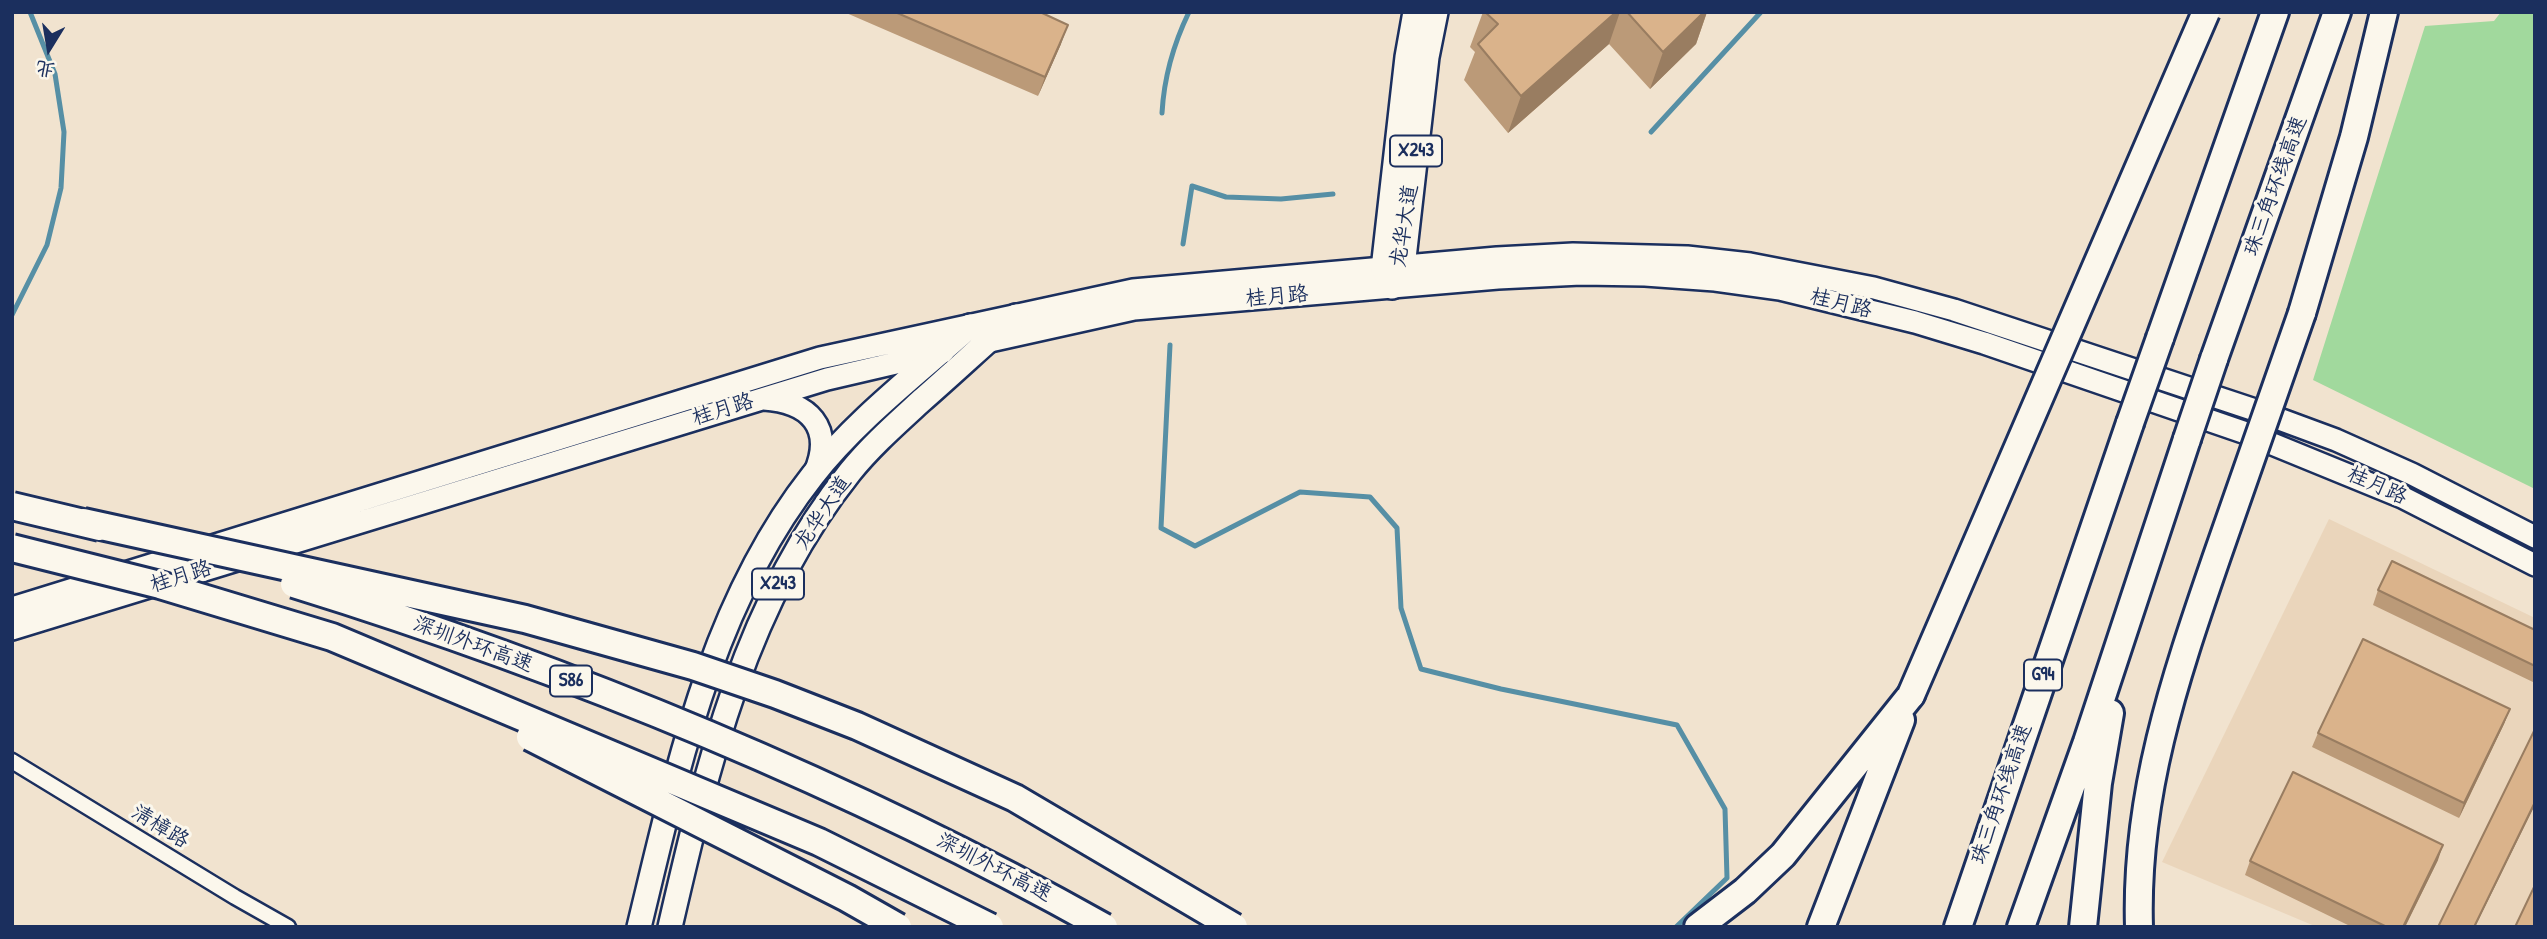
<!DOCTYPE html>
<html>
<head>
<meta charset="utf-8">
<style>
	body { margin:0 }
	#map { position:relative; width:2547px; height:939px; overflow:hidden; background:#f1e3cf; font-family:"Patrick Hand","LXGW WenKai TC",sans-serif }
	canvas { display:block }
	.frame { position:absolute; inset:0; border:14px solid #1b2f5e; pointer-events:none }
	.north { position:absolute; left:14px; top:14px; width:70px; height:70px; -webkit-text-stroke:5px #fbf7ec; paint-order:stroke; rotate:191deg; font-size:19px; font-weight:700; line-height:28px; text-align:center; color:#1b2f5e }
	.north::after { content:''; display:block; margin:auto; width:24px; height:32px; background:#1b2f5e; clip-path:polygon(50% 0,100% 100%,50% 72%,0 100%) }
</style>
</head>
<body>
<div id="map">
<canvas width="2547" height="939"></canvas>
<div class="frame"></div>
<div class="north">北</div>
</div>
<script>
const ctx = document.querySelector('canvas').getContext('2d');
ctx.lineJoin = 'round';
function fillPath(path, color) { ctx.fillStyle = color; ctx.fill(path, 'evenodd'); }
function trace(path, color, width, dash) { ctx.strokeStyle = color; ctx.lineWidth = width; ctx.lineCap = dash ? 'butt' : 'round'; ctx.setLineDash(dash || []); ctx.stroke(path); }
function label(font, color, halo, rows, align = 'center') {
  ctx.font = font + ' "Patrick Hand","LXGW WenKai TC",sans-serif'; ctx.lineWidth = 6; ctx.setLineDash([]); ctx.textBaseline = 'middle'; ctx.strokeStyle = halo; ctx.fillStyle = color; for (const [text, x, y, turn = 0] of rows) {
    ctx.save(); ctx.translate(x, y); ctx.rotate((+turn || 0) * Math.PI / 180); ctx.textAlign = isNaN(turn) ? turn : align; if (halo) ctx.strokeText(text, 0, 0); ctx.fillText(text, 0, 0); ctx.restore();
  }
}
fillPath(new Path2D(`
	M2329,519L2535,618V927H2317L2162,862Z`), '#ead5bb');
fillPath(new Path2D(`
	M2501,12H2535V489L2313,380L2425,26L2494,21Z`), '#a1d99d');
trace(new Path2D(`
	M1162,113C1164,77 1173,45 1189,12
	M1651,132L1761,12
	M1183,244L1192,186L1226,197L1281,199L1333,194
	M12,315L47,245L61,188L64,132L55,74L30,12
	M1170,345L1161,528L1195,546L1300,492L1370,497L1397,528L1401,608L1421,669L1501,689L1677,725L1725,809L1727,878L1676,927`), '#568fa5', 5);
const street = new Path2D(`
	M12,761L235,897L288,927`);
const secondary = new Path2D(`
	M981,343L1134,309L1498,278L1581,274L1645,275L1715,280L1780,289L1915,322L1984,343L2243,432L2402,497L2535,565
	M764,399C809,402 834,427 815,472
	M12,608L820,358L1133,290L1497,258L1573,254L1687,257L1750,264L1874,288L1954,310L2252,409L2336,440L2412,474L2535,537
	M12,629L827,379L943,352`);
const primary = new Path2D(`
	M1392,287L1403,267L1427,57L1436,12
	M1392,287L1383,269L1407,57L1415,12
	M639,927C677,771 711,604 813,475C857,419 917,374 970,326
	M670,927C707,767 745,603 850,472C871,446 896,424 921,401C953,373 984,344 1016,316`);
const highway = new Path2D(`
	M2302,313L2354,137L2384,12
	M2160,338L2275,12
	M2214,359L2337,12
	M1698,927L1745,891L1783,855L1911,695
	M1821,927L1901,720
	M1958,927L2130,423
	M2021,927L2087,742L2187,439
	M2083,927L2098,783L2110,713`);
trace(street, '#1b2f5e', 19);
trace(secondary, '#1b2f5e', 26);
trace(primary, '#1b2f5e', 28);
trace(highway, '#1b2f5e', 32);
trace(street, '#fbf7ec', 14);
trace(secondary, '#fbf7ec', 21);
trace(primary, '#fbf7ec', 23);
trace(highway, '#fbf7ec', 26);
const highwayBridge = new Path2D(`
	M2130,423L2160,338
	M2187,439L2214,359
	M12,506L100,527
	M83,522L525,619L693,666L775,694L857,726L1015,798L1234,927
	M12,548L160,585L332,637L819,842L990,927
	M294,584C569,669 853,786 1104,927
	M1911,695L2206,12
	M530,737L847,898L898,927
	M2139,927C2135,796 2174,681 2216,559C2245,477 2273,395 2302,313`);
trace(highwayBridge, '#1b2f5e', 32, []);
trace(highwayBridge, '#fbf7ec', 26);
fillPath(new Path2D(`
	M844,12H1040L1061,44L1038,96Z
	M1483,12H1707L1696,44L1650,89L1609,44L1508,133L1464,80L1475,52L1470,47Z
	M2378,590L2535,630V683L2373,605Z
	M2510,709L2504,724L2459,818L2312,747L2318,733Z
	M2438,860L2405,927H2352L2245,875L2250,861Z`), '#bb9a78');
fillPath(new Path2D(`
	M1616,12H1620L1609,44L1508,133L1521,96Z
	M1704,12H1707L1696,44L1650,89L1663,52Z
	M1068,25L1061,44L1038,96L1045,77Z
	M2510,709L2504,724L2459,818L2464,803Z
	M2535,802V805L2475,927H2474Z
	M2443,845L2438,860L2405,927H2403Z`), '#997d61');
const building = new Path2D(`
	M895,12H1040L1068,25L1045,77Z
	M1485,12H1616L1521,96L1478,44L1498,24Z
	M1627,12H1704L1663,52Z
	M2392,561L2535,630V666L2378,590Z
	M2363,639L2510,709L2464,803L2318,733Z
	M2535,729V802L2474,927H2438Z
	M2293,772L2443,845L2403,927H2387L2250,861Z
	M2535,885V927H2515Z`);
fillPath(building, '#dab38b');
trace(building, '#997d61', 2);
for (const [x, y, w] of [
	[1416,151,52],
	[778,584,52],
	[2043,675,38],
	[571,681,42]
]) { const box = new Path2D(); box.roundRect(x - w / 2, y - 15.5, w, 31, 5); ctx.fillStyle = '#fbf7ec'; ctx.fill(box); trace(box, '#1b2f5e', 2); }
label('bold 19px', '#1b2f5e', null, [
	["X243",1416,151],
	["X243",778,584],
	["G94",2043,675],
	["S86",571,681]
]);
label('21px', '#1b2f5e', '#fbf7ec', [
	["珠三角环线高速",2276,186,-70],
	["龙华大道",1405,226,-81],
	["桂月路",1277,297,-5],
	["桂月路",1841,304,14],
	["桂月路",723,410,-17],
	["桂月路",2377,486,24],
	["龙华大道",823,513,-56],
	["桂月路",181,577,-17],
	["深圳外环高速",473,645,20],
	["珠三角环线高速",2002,794,-71],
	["清樟路",160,827,31],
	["深圳外环高速",994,868,27]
]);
</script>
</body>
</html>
